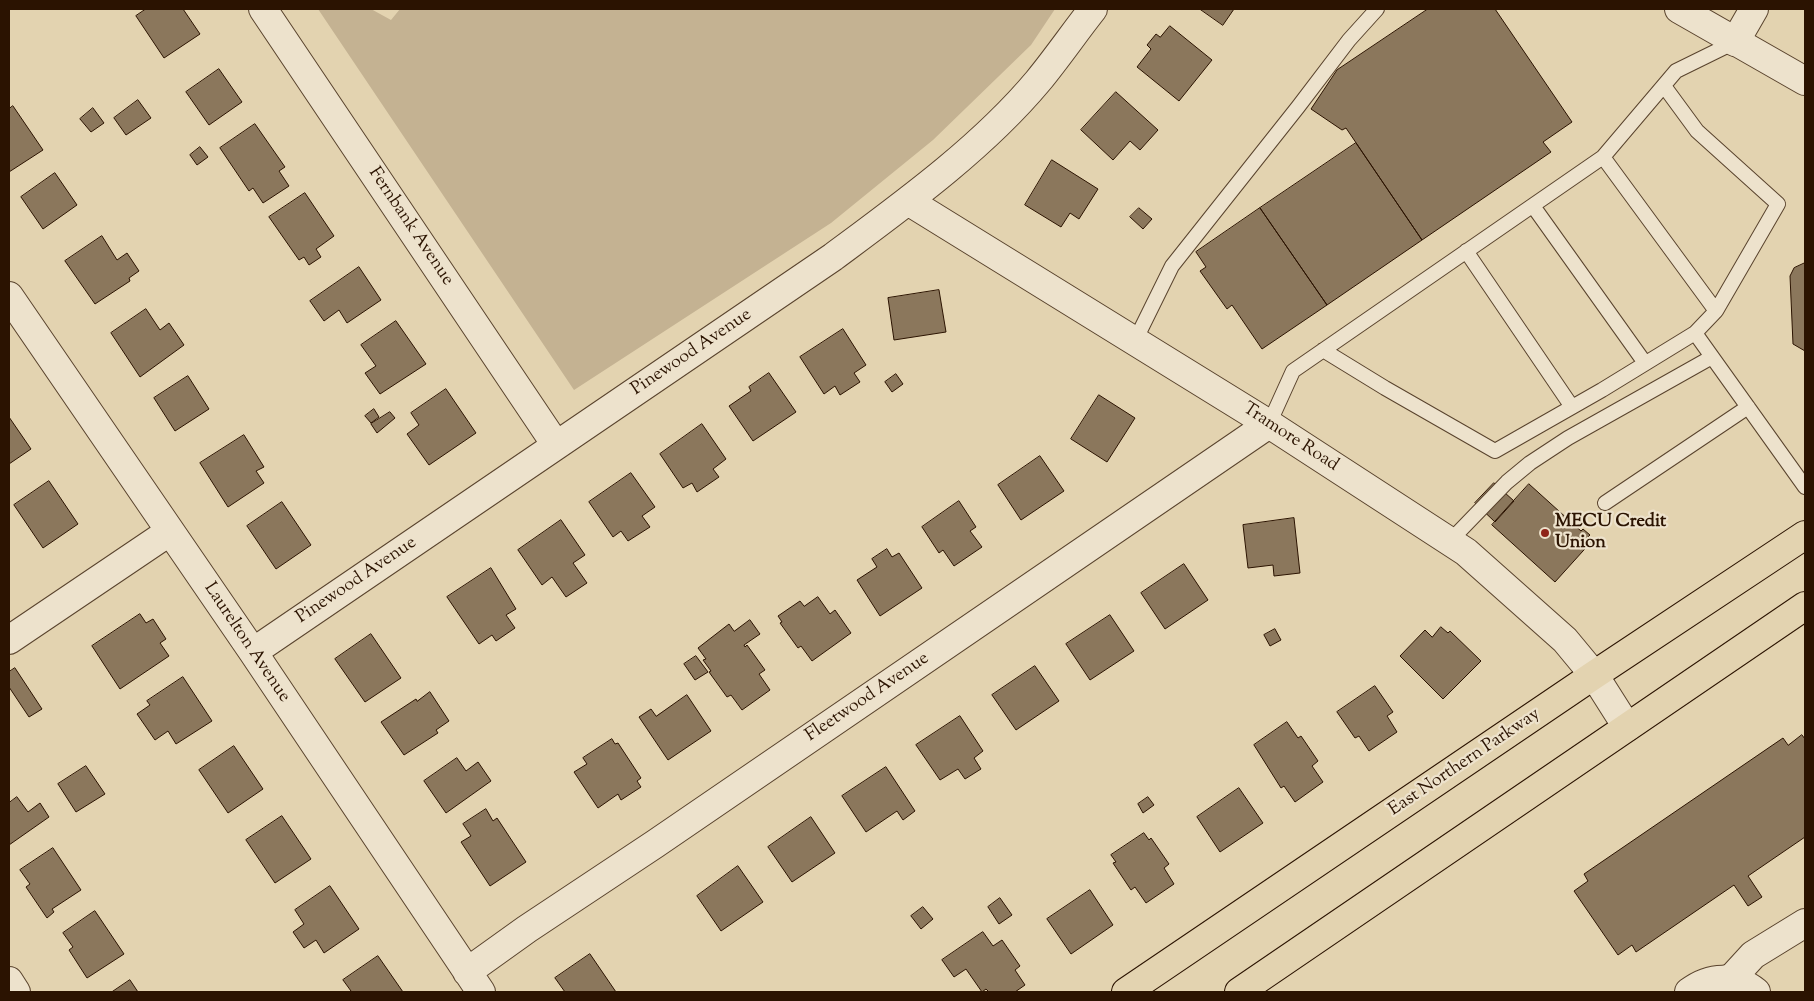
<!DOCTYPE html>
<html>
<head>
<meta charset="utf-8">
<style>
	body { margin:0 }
	#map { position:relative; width:1814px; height:1001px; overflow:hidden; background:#e3d3b0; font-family:"Sorts Mill Goudy",serif }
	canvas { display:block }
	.frame { position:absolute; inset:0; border:10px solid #2b1301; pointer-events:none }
</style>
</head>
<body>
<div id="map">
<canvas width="1814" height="1001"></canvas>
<div class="frame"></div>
</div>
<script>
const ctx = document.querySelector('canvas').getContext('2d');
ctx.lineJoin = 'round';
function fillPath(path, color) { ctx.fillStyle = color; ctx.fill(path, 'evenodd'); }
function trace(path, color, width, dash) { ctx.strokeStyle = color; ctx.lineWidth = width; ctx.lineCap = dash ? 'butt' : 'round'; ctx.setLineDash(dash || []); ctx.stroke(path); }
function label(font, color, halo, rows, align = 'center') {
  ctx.font = font + ' "Sorts Mill Goudy",serif'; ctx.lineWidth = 4.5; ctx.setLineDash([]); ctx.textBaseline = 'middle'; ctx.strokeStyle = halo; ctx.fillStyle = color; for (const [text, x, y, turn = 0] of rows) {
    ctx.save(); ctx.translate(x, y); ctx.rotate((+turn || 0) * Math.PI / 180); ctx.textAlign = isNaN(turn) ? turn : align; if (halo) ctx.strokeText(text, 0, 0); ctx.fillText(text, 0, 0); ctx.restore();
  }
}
fillPath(new Path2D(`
	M318,9H371L391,20L400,9H1055L1031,45L933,140L831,223L574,390Z`), '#c4b292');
const building = new Path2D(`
	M146,9H183L200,34L164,58L136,16Z
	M1200,9H1234L1223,25Z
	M1428,9H1495L1572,122L1543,142L1551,152L1422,240L1346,128L1342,130L1311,109L1337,70Z
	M1170,26L1212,60L1179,101L1137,67L1151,49L1147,45L1156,34L1160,37Z
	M219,69L242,102L209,125L186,92Z
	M1116,92L1158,130L1140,150L1130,141L1113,160L1081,130Z
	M138,100L151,118L126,135L114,118Z
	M13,106L43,150L9,172V109Z
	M93,108L104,123L91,132L80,119Z
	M255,124L285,167L279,171L289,186L263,203L253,188L249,191L220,148Z
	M1356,143L1422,240L1327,305L1260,208Z
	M200,147L208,157L197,165L190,155Z
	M1052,160L1098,189L1079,219L1070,213L1061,227L1025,205Z
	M55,173L77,205L43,229L21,197Z
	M305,193L334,236L316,249L321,257L309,265L304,257L299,260L269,217Z
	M1139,208L1152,219L1143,229L1130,217Z
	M1260,208L1327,305L1262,349L1232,305L1227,309L1200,271L1206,267L1196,252Z
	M102,236L117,260L127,253L139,271L129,278L130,281L95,304L65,261Z
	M1805,263V351L1793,344L1790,276L1794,268Z
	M359,267L381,300L347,323L339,310L324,321L310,301Z
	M939,290L946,332L894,340L888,298Z
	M146,309L160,330L169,323L184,345L140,377L111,333Z
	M396,321L426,364L380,394L365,373L376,366L361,345Z
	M843,329L866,365L854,373L860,382L840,395L835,386L824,394L800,357Z
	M769,373L796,412L753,441L729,406L751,391L749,387Z
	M896,374L903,384L892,392L885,382Z
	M188,376L209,409L175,431L154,398Z
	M446,389L476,433L429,465L407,434L419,425L411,413Z
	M1099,395L1135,418L1107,462L1071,439Z
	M374,409L379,417L371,423L365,416Z
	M390,412L395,418L377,433L371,424Z
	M9,417L31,449L9,464Z
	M702,424L726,459L713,469L719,477L697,492L692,483L683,488L660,454Z
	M244,435L264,467L256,471L264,483L228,507L200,463Z
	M1040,456L1064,491L1021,520L998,485Z
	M631,473L655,507L642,516L650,527L628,541L621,531L613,537L589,502Z
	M49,481L78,524L43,548L14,505Z
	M1494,483L1514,501L1495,522L1475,503Z
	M1529,484L1581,531L1583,529L1590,535L1588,537L1592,541L1555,582L1492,525Z
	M959,501L976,527L970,531L982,547L954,566L943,550L939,553L922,527Z
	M282,502L311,545L276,569L247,526Z
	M1294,518L1300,573L1274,576L1273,565L1248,568L1243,525Z
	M561,520L585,555L573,563L587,583L566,597L552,577L542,585L518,550Z
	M887,549L892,557L899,553L922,588L880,616L857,580L877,567L872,559Z
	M1184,564L1208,600L1165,629L1141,593Z
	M491,568L516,609L506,615L515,628L496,641L492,635L479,644L447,597Z
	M818,597L830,614L835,610L851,633L812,661L801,646L798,648L780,623L782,622L778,616L800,601L804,606Z
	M140,614L146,623L153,619L166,639L160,643L169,656L120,689L92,646Z
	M1110,615L1134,651L1090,680L1066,644Z
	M750,620L760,634L744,645L745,647L747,645L765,670L759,674L770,690L742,710L731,695L727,697L709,672L711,671L703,660L706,659L698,648L729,624L734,631Z
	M1441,627L1448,633L1450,631L1481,661L1443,699L1400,656L1425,630L1432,637Z
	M1275,629L1281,640L1270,646L1264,635Z
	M371,634L401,678L365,702L335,659Z
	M696,656L708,672L695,680L684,664Z
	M1035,666L1059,701L1016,730L992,695Z
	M15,668L42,709L29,717L9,687V672Z
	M183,677L212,721L176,744L168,731L155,740L137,714L150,705L147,701Z
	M1375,686L1393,712L1387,716L1397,732L1369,751L1359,736L1355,738L1337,712Z
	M430,692L449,721L436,730L438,733L404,755L381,722L416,699L417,701Z
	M687,695L711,731L668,760L639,717L651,709L656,716Z
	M960,716L983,751L974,758L981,769L965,779L958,769L940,780L916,745Z
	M1287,722L1298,738L1301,736L1318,761L1312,766L1323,782L1295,802L1284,786L1281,788L1254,745Z
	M1802,735L1805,739V837L1748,876L1762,897L1748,906L1734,885L1636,952L1632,945L1618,955L1574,891L1588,881L1584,874L1783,738L1788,745Z
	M612,739L615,744L618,743L641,778L637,781L641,787L621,800L618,794L598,808L574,772L587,764L583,758Z
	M234,746L263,789L228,813L199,770Z
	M457,758L466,771L478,762L491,781L446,813L424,781Z
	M86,766L105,794L76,812L58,784Z
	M886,767L915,811L903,820L897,811L866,832L842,796Z
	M1239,788L1263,823L1220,852L1197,817Z
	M17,797L28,812L40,803L49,817L9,845V803Z
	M1148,797L1154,805L1143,813L1138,804Z
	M486,809L493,821L497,818L526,862L490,886L461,842L471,836L463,824Z
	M282,816L311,859L275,883L246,840Z
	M811,817L835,853L792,882L768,847Z
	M1144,833L1149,840L1151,838L1169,864L1164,868L1174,884L1146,903L1135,887L1131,890L1113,863L1116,862L1111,855Z
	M53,848L81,890L52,909L54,912L47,918L26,887L30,884L20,870Z
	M738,866L763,902L721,931L697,896Z
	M330,886L359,929L324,953L316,940L304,948L293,932L304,924L295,910Z
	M1090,890L1113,925L1071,954L1047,919Z
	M1000,898L1012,915L999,924L988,907Z
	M923,907L933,919L921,929L911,916Z
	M95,911L124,954L87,978L69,950L73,947L63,933Z
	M983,932L993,946L1002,940L1020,966L1015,970L1025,985L1015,992H989L986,989L982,992L966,969L954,977L942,960Z
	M590,954L616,992H565L555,978Z
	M378,956L403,992H349L351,991L343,980Z
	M130,980L138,992H112Z`);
fillPath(building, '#8b775c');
trace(building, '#2b1301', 1);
const service = new Path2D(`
	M1735,42L1676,71L1603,157L1716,311L1695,333L1805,487
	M1664,86L1697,131L1778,204L1716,311
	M1533,206L1645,363
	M1466,251L1572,407
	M1135,341L1172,266L1298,107L1349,40L1377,9
	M1323,350L1385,388L1495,451L1602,390L1695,333
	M1269,424L1293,371L1603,157
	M1605,503L1748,407
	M1450,541L1507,482L1530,463L1568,438L1712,357`);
const minor = new Path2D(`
	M263,9L556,445
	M1735,42L1754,9
	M908,201L1269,424L1466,552L1565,640L1594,675L1627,727
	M9,296L253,652L481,992
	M9,640L169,532
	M253,652L833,257C903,205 982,148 1038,81C1057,58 1074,33 1093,9
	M467,972L527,929L655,844L1269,424
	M1731,979L1753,955L1805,923
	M9,981L16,992
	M1689,992C1710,976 1735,975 1756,992`);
const tertiary = new Path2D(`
	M1679,9L1805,81`);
const primary = new Path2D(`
	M1126,992L1594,675L1805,535
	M1239,992L1805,606`);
trace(service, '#59432d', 16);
trace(minor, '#59432d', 30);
trace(tertiary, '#59432d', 30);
trace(primary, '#2b1301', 30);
trace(service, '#ede2cc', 14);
trace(minor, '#ede2cc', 28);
trace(tertiary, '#ede2cc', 28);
trace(primary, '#e3d3b0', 28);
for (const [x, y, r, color] of [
	[1545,533,5,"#8f2418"]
]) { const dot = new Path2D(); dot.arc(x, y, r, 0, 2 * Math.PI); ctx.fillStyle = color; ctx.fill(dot); trace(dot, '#ede2cc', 2); }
label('18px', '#2b1301', '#ede2cc', [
	["Fernbank Avenue",410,227,56],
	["Pinewood Avenue",692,353,-34],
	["Tramore Road",1290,438,33],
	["Pinewood Avenue",357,581,-34],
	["Laurelton Avenue",246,643,56],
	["Fleetwood Avenue",868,698,-34],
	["East Northern Parkway",1465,763,-34]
]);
label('bold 18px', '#2b1301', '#ede2cc', [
	["MECU Credit",1555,523],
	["Union",1555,544]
], 'left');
</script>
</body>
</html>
